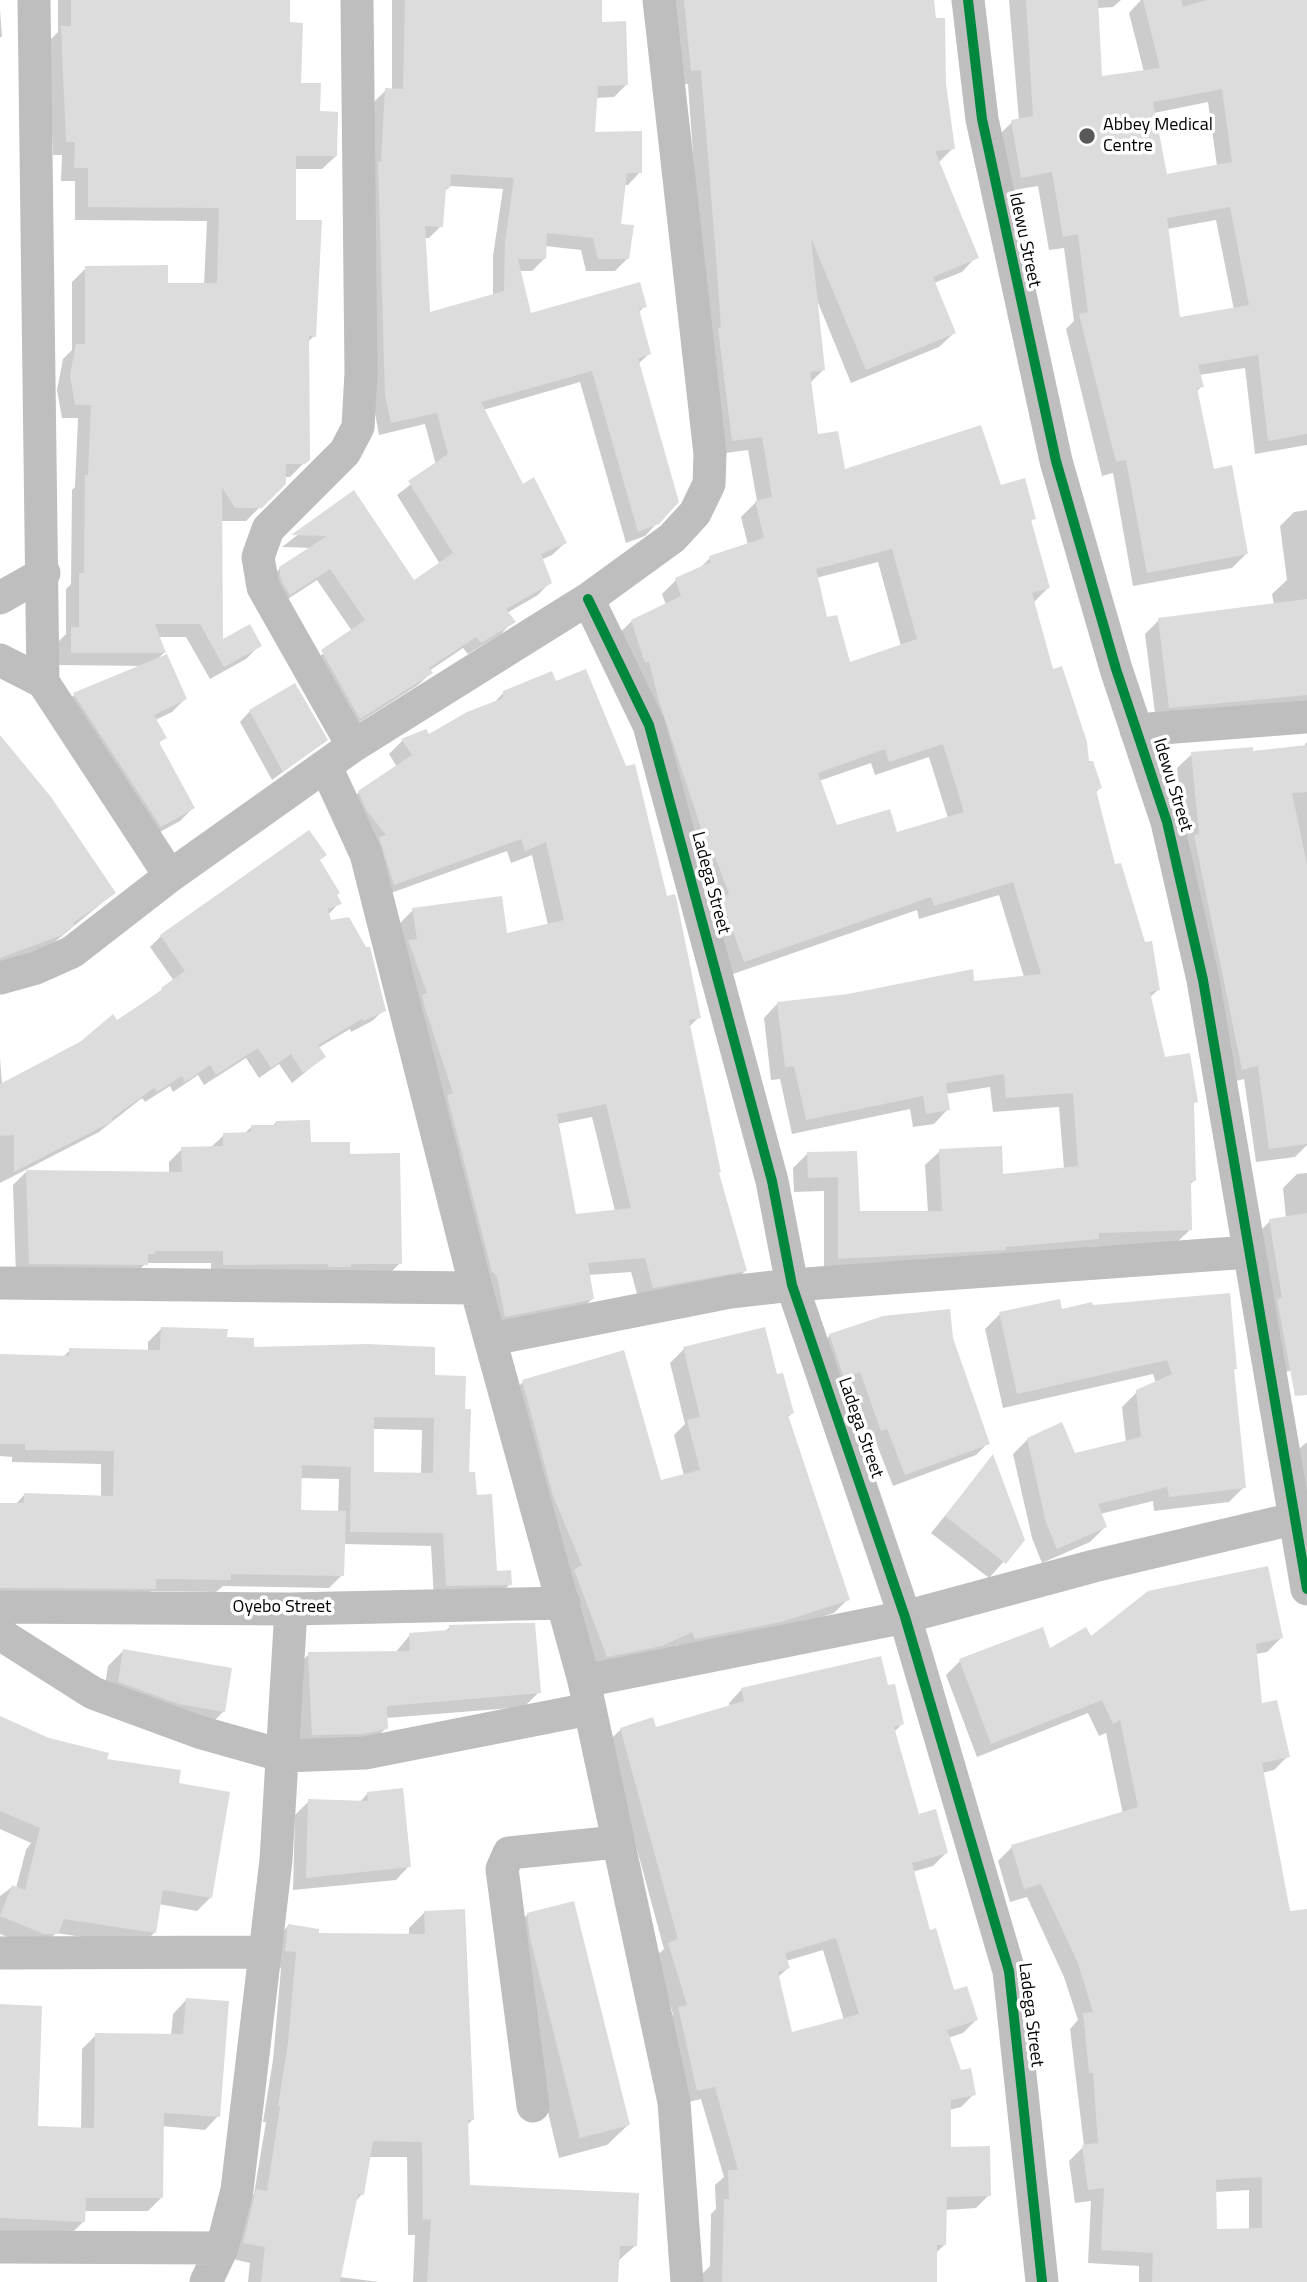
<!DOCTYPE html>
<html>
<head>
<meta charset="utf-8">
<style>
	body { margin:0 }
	canvas { display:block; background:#fff }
</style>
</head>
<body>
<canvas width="1307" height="2282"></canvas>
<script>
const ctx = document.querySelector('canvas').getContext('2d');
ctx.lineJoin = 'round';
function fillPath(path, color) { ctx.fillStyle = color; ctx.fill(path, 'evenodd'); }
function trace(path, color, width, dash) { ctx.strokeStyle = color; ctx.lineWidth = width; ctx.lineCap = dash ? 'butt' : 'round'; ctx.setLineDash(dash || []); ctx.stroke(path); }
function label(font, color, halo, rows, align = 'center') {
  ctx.font = font + ' "Titillium Web",sans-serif'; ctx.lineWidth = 7; ctx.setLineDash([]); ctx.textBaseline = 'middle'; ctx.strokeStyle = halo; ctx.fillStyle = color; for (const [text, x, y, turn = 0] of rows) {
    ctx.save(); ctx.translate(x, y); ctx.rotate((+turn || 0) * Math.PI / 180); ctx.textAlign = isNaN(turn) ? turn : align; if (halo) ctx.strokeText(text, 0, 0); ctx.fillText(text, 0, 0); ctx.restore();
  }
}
fillPath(new Path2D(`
	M58,0H288V24L299,85L318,113L336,156L322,169H294V222L314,336L308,342V459L290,477H284V483L246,521H220L221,642L260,645L246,659L210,679L186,637H158L164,653L156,660L185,699L172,712L155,720L164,738L158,744L193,808L180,821L147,839L61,708L74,695L143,666L58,665V642L66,634V589L71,584L72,490L75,487L78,418H62L57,390L63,359L72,350V282L86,268L166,285H204L207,221L75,220V181H61L62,155H53L48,42L58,32Z
	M392,0H601L600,24L626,85L614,97L596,98L594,134L640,172L628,185H624L619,225L627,259L615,271H586L581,250L545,246V258L532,271H519L529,315L645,306L638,313L649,354L638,364L658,522L645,536L626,543L580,382L483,410L522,486L565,543L552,555L541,560L550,582L538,595L507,613L513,621L501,634L468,654L463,648L429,671L431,673L418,685L347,730L310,664L352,631L317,580L277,606L268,581L280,568L312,548L282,547L353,492L413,582L440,564L397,495L436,465L425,424L379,435L374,408L373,103L386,90H392ZM450,186L503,189L493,256V296L428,314L424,238H429L441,226L444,192Z
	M667,0H933L953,148L938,163L976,257L962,272L934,283L954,333L939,347L851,383L817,300L823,370L809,384L816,436L844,471L999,487L1034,518L1030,522L1048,588L1033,603L1052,671L1100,788L1095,793L1114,866L1158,990L1149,998L1164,1059L1196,1101L1192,1106L1194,1181L1189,1185L1191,1229L1176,1243L1089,1247L1083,1252L824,1273V1191L794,1192L793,1168L807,1154L856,1153L858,1213H928L925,1165L940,1151L1002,1176L1064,1169L1059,1107L993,1112L990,1087L946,1094L948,1109L934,1124L913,1127L910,1109L792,1134L780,1079L771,1080L764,1018L778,1003L1024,977L999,895L919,919L917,910L730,975L617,635L632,621L666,605L662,594L676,580L698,570L710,558L748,545L741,517L757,501L748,450L718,454L710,396L688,84L678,85ZM878,562L901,646L849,664L826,620L816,578ZM929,757L948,818L896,834L836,828L819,781L871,763L875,775Z
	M1009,0H1121L1113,7L1097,8L1100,78L1144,72L1129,13L1141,0H1307V445L1255,454L1245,368L1199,375L1202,386L1196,392L1213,471L1246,554L1232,568L1133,586L1113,473L1102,476L1066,329L1074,321L1064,248L1049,250L1038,186L1008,191L998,136L1012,122L1019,121ZM1208,102L1217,166L1166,176L1154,113ZM1216,220L1234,310L1179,319L1167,229Z
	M0,10L2,36L0,38Z
	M1307,510V719L1156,721L1145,634L1159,620L1274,605L1272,594L1287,580L1280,526L1294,512Z
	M295,686L326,740L272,780L240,722L250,711Z
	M504,692L666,898L699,1017L688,1028L717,1174L746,1270L732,1284L639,1301L631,1272L588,1275L592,1299L578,1313L491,1330L399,924L413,910L505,935L548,925L532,855L511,863L507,851L380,897L345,806L359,792L397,767L389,754L402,741L429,737L493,704ZM592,1117L615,1211L575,1216L557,1124Z
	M0,736L114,893L46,949L0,967Z
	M1307,742V1145L1295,1157L1256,1162L1244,1079L1228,1083L1185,846L1177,768L1192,754L1252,753L1303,747Z
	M318,861L339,903L328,915L384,1010L372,1021L351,1032L350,1029L318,1048L324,1057L292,1083L279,1064L259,1078L246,1058L204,1085L198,1075L173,1092L170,1086L145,1102L142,1098L99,1132L0,1183V1058L2,1084L117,1022L174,981L150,947L161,936Z
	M276,1122L309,1144L348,1156L400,1263L387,1276L211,1278V1263H146L132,1278L16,1277L13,1185L26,1172L169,1174V1162L182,1149L210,1148L224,1135L244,1134L251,1127H272Z
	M1307,1173V1388L1304,1368L1275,1374L1256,1235L1270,1221L1286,1218L1283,1188L1297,1174Z
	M1061,1311L1235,1369L1232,1371L1244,1487L1229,1502L1154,1511L1153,1501L1100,1514L1105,1527L1090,1542L1042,1563L1032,1538L1013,1454L1028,1439L1074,1455L1126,1443L1122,1407L1137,1392L1156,1383L1153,1374L1003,1408L985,1329L1000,1314Z
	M161,1329L225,1339L252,1348L433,1377L463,1410L467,1474L495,1573L510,1584L497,1597L434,1599L431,1546L343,1544L342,1575L329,1588L223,1586L216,1592L151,1591L141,1601H0V1504L15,1505L24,1495L101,1497V1464L12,1462V1457L0,1456V1356L63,1357L70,1350L148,1352V1342ZM373,1429L422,1430L421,1474H373ZM300,1478L339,1479L338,1513L299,1512Z
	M830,1335L951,1338L988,1443L976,1455L893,1486L875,1440L869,1442L848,1383L832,1389L818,1347Z
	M684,1349L776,1376L792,1413L787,1418L848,1599L834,1613L766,1635L681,1652L678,1645L646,1659L593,1670L509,1396L523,1382L660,1483L684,1476L674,1435L685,1424L670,1363Z
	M1307,1442V1565L1290,1457Z
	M993,1457L1023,1540L989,1578L931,1533Z
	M450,1627L539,1692L524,1707L386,1718V1728L371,1743L298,1749L295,1668L309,1654L395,1653L410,1635L444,1632Z
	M1090,1638H1281L1267,1652L1256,1654L1261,1705L1288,1756L1274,1770L1262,1773L1289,1912L1307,1910V2282H1139V2266L1088,2263L1091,2201L1075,2203L1069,2161L1084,2146L1070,2029L1078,2020L1064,1977L1027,1897L1010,1902L998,1861L1012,1847L1123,1814L1106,1733L1099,1736L1088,1713L977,1757L946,1675L960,1661L1049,1650ZM1249,2190V2230L1216,2231L1215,2192Z
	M124,1650L224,1711L208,1727L103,1697L108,1666Z
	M887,1687L902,1724L894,1732L918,1816L946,1853L933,1866L912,1872L929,1932L953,1992L976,2020L963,2033L948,2038L960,2071L974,2094L961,2107L949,2110V2149L989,2195L976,2208L945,2210L944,2245L936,2253L935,2282H700V2276L710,2266L711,2214L716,2209L715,2185L724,2177L701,2099L684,2103L666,2022L673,2014L655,1957L664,1949L608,1742L621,1729H655L730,1707L729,1703L742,1689ZM823,1950L844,2020L791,2034L777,1978L788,1968L786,1961Z
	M0,1718L49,1739L177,1785L210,1898L197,1911L159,1904L155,1932L141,1946L56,1933L43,1946H30L0,1934V1896L12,1887L16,1888L26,1850L31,1843L0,1829Z
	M368,1793L409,1866L396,1880L293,1890L295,1815L309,1801L359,1803Z
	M425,1912L473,2119L467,2125L468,2187L636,2245L618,2261L617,2282H413L415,2235H408L407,2157H368L362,2194L355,2202L340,2277L379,2282H248L250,2263L228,2258L241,2207L254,2194L266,2122H263L273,2060L281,1968L270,1966L273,1942L288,1926L317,1934L409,1936V1928Z
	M528,1914L628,2125L607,2145L559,2158L511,1959L507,1935Z
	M186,2000L218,2116L205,2130L162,2126L161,2198L148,2211H84V2221L70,2235L0,2234V2006L36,2127L81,2130L82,2049L96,2035L171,2036L173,2014Z`), '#0003');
fillPath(new Path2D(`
	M71,0H290V22L303,23L301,83H321L320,111L338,112L337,156H296V220H322L316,337L309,336L310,460L305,464H286V484L262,508H235L222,487L223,639L250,624L262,646L224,667L200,624H155L166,653H71V627H79V573H84L85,475H88L91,405H75L70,375L76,344H85V266L168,265V283H217L219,208L88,207V168H74L75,142H66L61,26H71Z
	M405,0H602V22L626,21L628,85L598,86L595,132L642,131V173H627L621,224L634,225L629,259H598L593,238L547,233L546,259H518L531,313L640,282L647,307L639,309L651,354L638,358L679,502L659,524L638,532L592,371L481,402L523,484L534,477L567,543L541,554L552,583L506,609L516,622L481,643L476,637L429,668L433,673L360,719L321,650L365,620L330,569L290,595L281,580L279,567L327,536L291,535L354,490L414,580L453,553L408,481L448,454L437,413L391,423L385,395L378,162H381L385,88L403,89ZM451,174L514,178L505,242L504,291L430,312L425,226L443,227L446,187L450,188Z
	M684,0H934L936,18H945L946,84L955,149L935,151L979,258L933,277L956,333L866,370L811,238L825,370L810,372L818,434L838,431L845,469L981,425L1001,485L1025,478L1036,519L1031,520L1050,588L1032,593L1053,669L1062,666L1087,742L1089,761H1093L1102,788L1096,790L1115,864L1121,863L1145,942L1152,941L1160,990L1150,992L1165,1057L1190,1053L1198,1102L1194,1103L1196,1181H1191L1192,1230L1099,1233V1239L1006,1247V1250L838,1259V1177L808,1178L807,1152L857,1151L860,1211H942L939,1149L1002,1146L1003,1174L1078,1166L1073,1093L1006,1098L1004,1074L946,1083L950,1110L926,1114L923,1096L806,1120L794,1066L785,1067L777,1002L848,994L973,969L974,981L1041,974L1013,882L934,906L931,897L744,962L721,898L729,894L713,851L709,852L659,701L649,661L645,663L631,620L681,596L675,578L711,562L709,556L764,538L755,501L772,497L762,437L732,441L718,328H721L716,257L701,70L691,71ZM892,549L917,639L850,662L837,615L827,617L816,569ZM943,744L964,812L897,832L890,809L837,825L818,773L885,749L889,762Z
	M1026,0H1098L1102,76L1160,68L1143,0H1181L1183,7L1207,0H1307V434L1268,441L1258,355L1198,365L1204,387L1197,388L1214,469L1232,465L1248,554L1147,573L1126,460L1116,462L1079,314L1088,312L1078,234L1063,237L1052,172L1021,178L1011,120L1033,116ZM1222,89L1232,162L1167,174L1153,102ZM1230,207L1249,305L1180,317L1167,218Z
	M1307,599V695L1169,708L1158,618Z
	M167,654L187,699L154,715L167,738L159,742L195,808L161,827L73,693Z
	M586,669L626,766L635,764L667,896L675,894L677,902L701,1018L689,1020L721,1172L719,1173L747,1271L653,1288L645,1258L588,1263L594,1299L505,1317L497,1276L492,1272L447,1095L453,1093L425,1008L422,995L427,993L408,940L417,939L412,908L502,896L507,933L564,920L546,842L525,851L521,839L394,885L379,837L386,835L367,811L358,791L412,755L401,739L426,729L429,734L467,712L503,698V691L552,671L556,681ZM606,1104L631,1208L576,1214L557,1114Z
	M295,683L328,740L283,772L249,710Z
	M0,735L51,797L116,893L73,923L75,925L62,935L0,958Z
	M1307,745V792L1292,793L1307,865V1144L1269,1149L1258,1066L1242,1070L1194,835L1199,834L1191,752L1253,747V751Z
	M309,830L327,855L320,860L340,893L337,895L342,904L328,909L331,920L349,917L366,947H370L386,1011L363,1021L362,1019L318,1045L326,1057L303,1073L291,1054L271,1068L258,1048L216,1075L210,1065L185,1082L182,1076L157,1092L154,1088L112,1118L113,1121L14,1172V1135L0,1136V1084L80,1042L113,1014L117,1020L162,990L161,988L185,971L160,935Z
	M310,1120L311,1142H350V1154L400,1153L402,1264H351V1267H328V1264L223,1265V1251H155V1254H148V1265L29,1264L26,1170L182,1172L181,1147L223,1146V1133L251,1132V1125H276V1121Z
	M1307,1213V1395L1295,1396L1277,1299L1282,1298L1269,1219Z
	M1230,1293L1237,1369H1234L1246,1488L1169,1497L1167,1487L1098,1504L1107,1527L1057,1549L1046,1523L1027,1438L1062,1422L1075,1453L1141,1437L1136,1390L1172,1374L1167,1360L1017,1394L999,1312L1060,1299L1062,1309L1092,1302L1093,1305Z
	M950,1309L953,1338L990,1444L905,1475L887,1429L881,1431L860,1372L844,1378L829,1334L883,1316Z
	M161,1327L228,1329L227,1337L254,1338V1347L367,1344L435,1347V1375L466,1376L465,1409H471L469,1472H475L477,1495L492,1494L497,1571L511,1570L512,1585L446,1586L443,1533L350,1532L351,1467L302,1465L301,1510L346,1511L344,1576L231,1574V1580L156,1579V1589L0,1588V1503H24V1493L113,1496L114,1451L25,1450V1444H0V1354L69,1356V1348L160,1350ZM374,1417L434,1418L433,1473L374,1472Z
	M765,1327L777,1374L783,1373L794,1413L788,1415L850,1600L781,1622L695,1639L692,1632L662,1646L607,1657L574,1570L582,1565L553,1496L522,1380L624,1350L661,1480L700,1470L687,1420L700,1417L683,1347Z
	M993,1454L1025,1540L1006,1564L945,1516Z
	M1268,1566L1283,1638L1256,1644L1262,1703L1277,1700L1290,1757L1262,1763L1290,1911L1307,1909V2282H1152L1153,2253L1101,2250L1104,2188L1088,2190L1082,2145L1098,2143L1093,2073H1089L1083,2013L1093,2012L1078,1963L1041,1884L1024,1889L1011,1845L1138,1807L1120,1720L1113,1724L1102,1700L991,1744L959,1659L1043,1627L1050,1648L1086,1627L1091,1636L1148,1591ZM1262,2177V2228L1217,2229L1216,2180Z
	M515,1623H535L541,1693L387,1706L388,1729L363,1734L312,1735L308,1652L410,1651L409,1633L449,1630V1625Z
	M123,1649L232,1668L225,1712L179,1704L118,1682Z
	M881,1656L888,1685L895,1684L904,1724L894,1727L919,1814L936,1809L948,1853L912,1863L930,1930L936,1928L954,1990L967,1986L978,2020L947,2030L961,2070L971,2068L976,2095L951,2100V2147L990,2146L991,2196L947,2197L946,2245H937V2282H722L724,2199H729L728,2170H738L715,2087L697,2091L678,2007L687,2005L668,1943L678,1939L620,1728L653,1717L656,1727L744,1701L741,1688ZM836,1938L859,2014L792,2032L778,1972L790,1968L785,1953Z
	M0,1716L49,1738L109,1753L107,1759L181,1770L179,1783L230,1792L212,1898L163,1890L156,1933L64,1919L58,1934H44L0,1916L12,1885L25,1890L40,1828L0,1811Z
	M403,1788L411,1867L306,1878L308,1799L368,1801L367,1792Z
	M574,1901L630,2125L580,2138L530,1938L527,1913Z
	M465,1909L474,2120H468L470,2185L639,2193L637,2246H620L618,2282H427L431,2219L423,2220L422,2142L373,2141L364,2195L358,2194L340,2282H261L265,2247L243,2243L256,2189L267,2191L280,2107L278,2106L288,2043L296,1952L285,1951L288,1924L319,1929V1933L425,1934L424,1911Z
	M186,1998L229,2001L220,2117L164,2113L163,2198H86L85,2222L0,2218V2004L42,2006L38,2126L94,2128L95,2033L183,2034Z`), '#dcdcdc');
trace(new Path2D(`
	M34,0L43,682L170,876
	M968,0L982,119L1056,461L1116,669L1167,822L1203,980L1307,1589
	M0,598L44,573
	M588,599L649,725L772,1181L792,1285L905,1617L1009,1971L1042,2282
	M0,660L43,682
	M1136,730L1307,717
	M353,746L263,587L258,557L268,529L345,452L358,427L361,373L357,0
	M326,767L366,854L476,1288L584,1681L674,2102L687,2282
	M0,978L36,968L72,952L170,876L353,746L588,599L672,538L695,513L709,484L710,454L659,0
	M0,1283L476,1288
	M492,1339L730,1292L792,1285L1249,1252
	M0,1607L291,1609L564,1603
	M0,1634L93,1693L199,1732L284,1756L365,1753L589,1709
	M584,1681L905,1617L1094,1566L1297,1518
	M0,1953L263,1952
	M533,2106L502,1869L509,1853L617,1842
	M0,2247L222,2248
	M206,2282L222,2248L237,2190L276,1860L291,1609`), '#bebebe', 33);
trace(new Path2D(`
	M968,0L982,119L1056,461L1116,669L1167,822L1203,980L1307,1589
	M588,599L649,725L772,1181L792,1285L905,1617L1009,1971L1042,2282`), '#00873e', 10);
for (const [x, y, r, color] of [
	[1087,136,9,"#595959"]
]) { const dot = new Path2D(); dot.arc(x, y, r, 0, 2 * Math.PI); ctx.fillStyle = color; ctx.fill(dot); trace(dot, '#fff', 2.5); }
label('18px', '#000', '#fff', [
	["Abbey Medical",1103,126],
	["Centre",1103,147]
], 'left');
label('18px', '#000', '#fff', [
	["Idewu Street",1024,240,78],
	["Idewu Street",1172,785,73],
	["Ladega Street",710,883,75],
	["Ladega Street",860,1428,71],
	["Oyebo Street",282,1608],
	["Ladega Street",1030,2015,83]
]);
</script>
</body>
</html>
